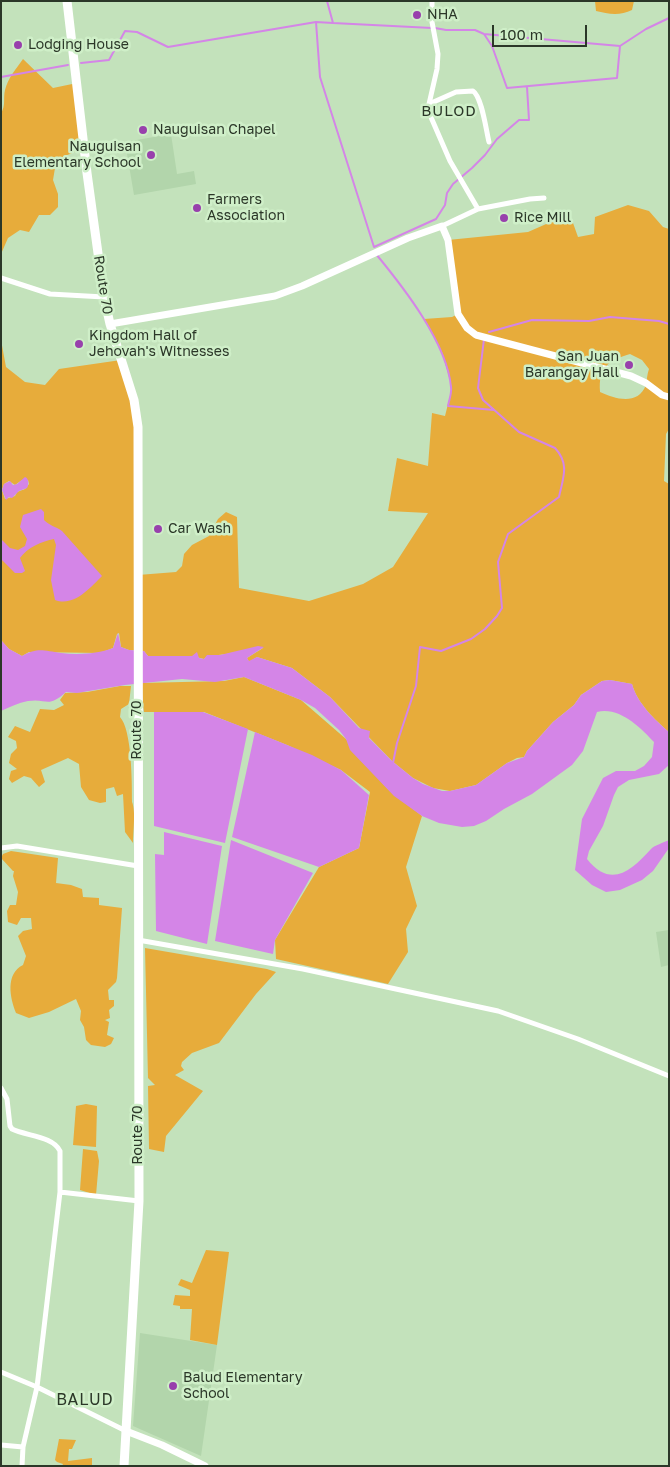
<!DOCTYPE html>
<html>
<head>
<meta charset="utf-8">
<style>
	body { margin:0 }
	#map { position:relative; width:670px; height:1467px; overflow:hidden; background:#c3e2bb; font-family:"Golos Text",sans-serif }
	canvas { display:block }
	.frame { position:absolute; inset:0; border:2px solid #2b3728; pointer-events:none }
	.scale { position:absolute; left:492px; top:25px; width:95px; height:22px; box-sizing:border-box; border:2px solid #2b3728; border-top:0; padding-left:6px; font-size:15px; line-height:18px; white-space:nowrap; color:#2b3728; -webkit-text-stroke:4px #cfefc8; paint-order:stroke }
</style>
</head>
<body>
<div id="map">
<canvas width="670" height="1467"></canvas>
<div class="frame"></div>
<div class="scale">100 m</div>
</div>
<script>
const ctx = document.querySelector('canvas').getContext('2d');
ctx.lineJoin = 'round';
function fillPath(path, color) { ctx.fillStyle = color; ctx.fill(path, 'evenodd'); }
function trace(path, color, width, dash) { ctx.strokeStyle = color; ctx.lineWidth = width; ctx.lineCap = dash ? 'butt' : 'round'; ctx.setLineDash(dash || []); ctx.stroke(path); }
function label(font, color, halo, rows, align = 'center') {
  ctx.font = font + ' "Golos Text",sans-serif'; ctx.lineWidth = 5; ctx.setLineDash([]); ctx.textBaseline = 'middle'; ctx.strokeStyle = halo; ctx.fillStyle = color; for (const [text, x, y, turn = 0] of rows) {
    ctx.save(); ctx.translate(x, y); ctx.rotate((+turn || 0) * Math.PI / 180); ctx.textAlign = isNaN(turn) ? turn : align; if (halo) ctx.strokeText(text, 0, 0); ctx.fillText(text, 0, 0); ctx.restore();
  }
}
fillPath(new Path2D(`
	M171,134L177,174L194,171L196,184L134,195L125,142Z
	M669,930V965L661,967L656,932Z
	M140,1333L217,1345L201,1456L133,1426Z`), '#b2d5ab');
fillPath(new Path2D(`
	M595,1H634L632,10C620,16 608,14 596,11Z
	M23,59L53,88L77,83L84,148L65,156L55,168L53,180L58,194V207L50,215H39L29,232L20,230L8,238L1,254V113C6,106 3,98 5,90C8,78 16,69 23,59Z
	M628,205L649,211L663,227L669,229V429L666,434L664,481L669,484V732C655,720 637,703 632,684L610,680L602,681L581,695L574,705L553,722L527,751L524,757L517,758L507,763L476,785L450,791L433,788L413,778L392,761L330,697L292,668L257,657L249,662L247,658L263,648C245,650 226,656 208,655L204,659L192,656H148L144,651L129,650L121,647L119,633L117,634L113,648L100,653L29,652L22,656L9,649L1,640V340L6,367L25,382L45,385L59,369L121,360L134,400L138,575L176,572L182,566L184,554L192,545L209,536L218,519L226,512L237,517L239,588L309,601L363,584L393,567L428,513L388,511L397,458L428,466L432,413L445,416L452,388L442,352L424,319L452,317L458,314L448,240L528,232L553,221L558,212L563,213L567,222L573,223L578,237L594,234L595,217ZM630,354L642,360L649,369C647,374 647,380 646,385C638,406 615,399 600,392C598,367 608,361 630,354ZM22,480H28L29,484L25,489L17,492L15,496L5,499L2,490L4,484L9,481L15,485Z
	M244,677L301,700L346,739L386,787L422,816L406,867L417,906L406,929L408,952L388,984L276,959L275,940L319,867L359,848L370,792L341,770L287,745L204,712H144L141,683L224,681Z
	M120,686H131L129,704L121,709L120,717C132,730 132,783 132,802C136,811 133,832 133,843L125,832L123,794L117,796L114,787L106,789V802L100,803L89,800L81,787L79,764L68,758L41,770L45,782L39,787L31,778L24,776L12,783L9,779L11,771L17,769L9,763L11,754L17,748L16,741L8,737L15,726L30,732L40,709L54,710L64,705L60,700L65,693L87,692Z
	M11,851L58,858L56,883L71,885L82,889L83,897L99,898V905L122,908L117,978L116,982L108,990L109,1000H114V1006L109,1010L110,1018L105,1020L109,1022L107,1035L114,1038L111,1044L105,1047L91,1045L86,1040L84,1027L80,1020L81,1011L76,999L49,1012L29,1018L16,1013C10,998 5,974 23,965L26,956L18,936L23,931L32,929L31,918H21L17,925L8,922L7,911L10,905H16L18,892L13,876L14,871H13L1,858L3,854Z
	M145,948L267,969L276,972L256,994L219,1043L192,1053L182,1062L181,1066L184,1070L175,1075L203,1091L166,1136L164,1152L149,1149L148,1086L155,1085L148,1078Z
	M86,1104L97,1106L96,1147L73,1145L76,1106Z
	M83,1149L97,1151L99,1161L96,1195L80,1190Z
	M206,1250L229,1252L217,1345L190,1340L192,1309H180V1306L173,1305L175,1295L190,1296V1290L178,1285L181,1279L192,1283Z
	M59,1439L76,1440L72,1449H69L68,1461L92,1458V1466H62L63,1464L57,1462L55,1460Z`), '#e7ac3b');
fillPath(new Path2D(`
	M25,477C29,478 29,485 27,488L19,491L12,498L9,497L6,500L2,490L4,484L10,481L13,485L17,484Z
	M41,509L44,512V520C50,526 55,526 62,531L102,576C90,588 74,607 55,600L51,580L56,545L54,539C42,541 27,548 20,558L25,571L22,573H15L1,559V539L10,548L18,550L25,546L27,539L20,527L23,515Z
	M118,633L121,647L129,650L144,651L148,656H192L197,652L199,658L204,659L207,655H220L258,646L264,647L247,658L249,661L257,657L292,668L330,697L359,728L370,731L369,738L392,761L413,778L423,784L442,791H450L476,785L507,763L524,757L527,751L553,722L574,705L581,695L602,681L610,680L632,684C637,703 655,720 669,732V765L659,774L629,780L618,787L614,795L603,826L589,851L587,859C611,889 631,871 651,849C655,845 663,843 669,840V848L653,871L642,880L620,890L606,892L592,885L575,870L582,819L603,778L616,771H635L644,766L652,757L654,742C641,728 619,706 597,712L583,751L572,765L532,794L504,809L486,821L474,826L462,827L439,823L422,816L394,796L350,750L346,739L339,730L315,708L301,700L244,677L215,682L182,679L125,685L77,693L66,692C47,709 48,698 28,701C18,703 10,707 1,711V640L9,649L22,656C38,647 44,651 61,653C78,655 97,654 113,648Z
	M154,712H203L248,729L225,843L154,826Z
	M255,732L312,755L341,770L369,795L359,848L319,867L232,837Z
	M164,832L222,846L207,944L156,931L155,854L164,855Z
	M231,840L313,873L275,940L273,954L215,941Z`), '#d485e7');
trace(new Path2D(`
	M327,1L333,23L432,28
	M316,22L320,77L374,247L436,219L445,205L447,193L453,184L472,168L485,155L497,139L519,120H529L527,87
	M435,28L446,30H475L484,34L620,46L646,29L669,18
	M484,34L492,46L507,88L617,78L620,46
	M81,63L109,60L125,31L137,32L168,47L316,22L333,23
	M1,77L68,65
	M376,254C404,288 447,343 451,387C452,393 449,400 448,406L494,410
	M489,332L532,320L589,321L610,317L659,321L669,324
	M393,763L397,743L416,686L420,647L441,651L471,639L485,629L497,616L502,608L498,562L508,534L559,497C563,478 570,464 555,448L519,432L483,400L478,388L484,339`), '#d485e7', 2);
trace(new Path2D(`
	M432,1V22L438,54L437,69L429,104L430,115L450,161L478,209
	M429,104L456,92L473,91C482,97 486,130 489,142
	M442,226L478,209L530,199L544,198
	M1,278L50,294L104,297
	M1,848L17,846L138,866
	M138,940L303,969L498,1011L578,1039L669,1076
	M1,1088L7,1099L10,1126L12,1129C26,1136 53,1136 60,1151V1192
	M1,1372L37,1387L126,1431
	M1,1445L23,1447
	M22,1466L23,1447L37,1387L60,1192L139,1201`), '#fff', 5);
trace(new Path2D(`
	M110,324L275,296L302,286L408,238L442,226L448,240L458,314L467,328L476,335L631,376L646,383L662,395L669,397
	M126,1431L162,1445L205,1466`), '#fff', 7);
trace(new Path2D(`
	M67,1L87,173L104,297L110,324L134,400L138,427L139,1201L124,1466`), '#fff', 9);
for (const [x, y, r, color] of [
	[417,15,5,"#9840ac"],
	[18,45,5,"#9840ac"],
	[143,130,5,"#9840ac"],
	[151,155,5,"#9840ac"],
	[197,208,5,"#9840ac"],
	[504,218,5,"#9840ac"],
	[79,344,5,"#9840ac"],
	[629,365,5,"#9840ac"],
	[158,529,5,"#9840ac"],
	[173,1386,5,"#9840ac"]
]) { const dot = new Path2D(); dot.arc(x, y, r, 0, 2 * Math.PI); ctx.fillStyle = color; ctx.fill(dot); trace(dot, '#cfefc8', 2); }
label('14px', '#2b3728', '#cfefc8', [
	["NHA",427,15],
	["Lodging House",28,45],
	["Nauguisan Chapel",153,130],
	["Nauguisan",141,147,"right"],
	["Elementary School",141,163,"right"],
	["Farmers",207,200],
	["Association",207,216],
	["Rice Mill",514,218],
	["Kingdom Hall of",89,336],
	["Jehovah's Witnesses",89,352],
	["San Juan",619,357,"right"],
	["Barangay Hall",619,373,"right"],
	["Car Wash",168,529],
	["Balud Elementary",183,1378],
	["School",183,1394]
], 'left');
label('14px', '#2b3728', '#cfefc8', [
	["Route 70",103,285,81],
	["Route 70",137,730,-90],
	["Route 70",138,1135,-90]
]);
ctx.letterSpacing = '1px';
label('15px', '#2b3728', '#cfefc8', [
	["BULOD",449,111]
]);
ctx.letterSpacing = '0px';
ctx.letterSpacing = '1px';
label('16px', '#2b3728', '#cfefc8', [
	["BALUD",85,1400]
]);
ctx.letterSpacing = '0px';
</script>
</body>
</html>
